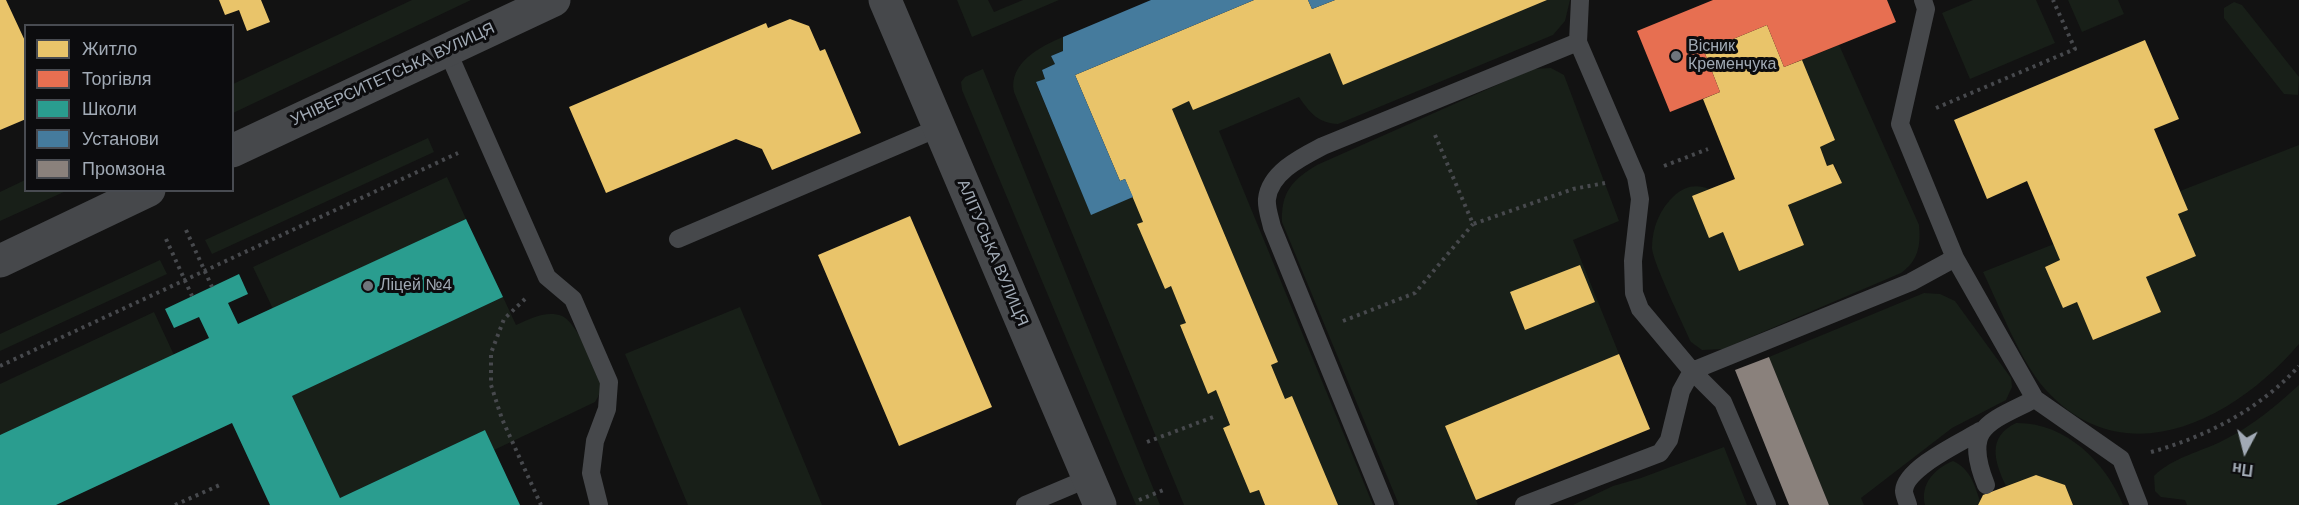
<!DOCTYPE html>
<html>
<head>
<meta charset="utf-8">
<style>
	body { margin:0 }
	#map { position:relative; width:2299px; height:505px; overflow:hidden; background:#121212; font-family:"DM Sans",sans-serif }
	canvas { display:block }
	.legend { position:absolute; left:24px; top:24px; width:210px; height:168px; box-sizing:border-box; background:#0c0c0e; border:2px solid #484b51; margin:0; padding:8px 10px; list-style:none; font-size:18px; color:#a1aab5 }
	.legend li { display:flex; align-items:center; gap:12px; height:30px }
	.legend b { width:30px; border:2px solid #484b51 }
	.north { position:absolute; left:2215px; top:421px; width:60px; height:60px; -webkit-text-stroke:4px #0c0c0e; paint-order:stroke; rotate:187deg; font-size:16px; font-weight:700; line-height:24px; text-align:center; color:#a1aab5 }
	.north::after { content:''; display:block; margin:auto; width:21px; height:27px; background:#a1aab5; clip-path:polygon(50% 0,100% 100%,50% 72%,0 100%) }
</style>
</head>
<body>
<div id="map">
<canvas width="2299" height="505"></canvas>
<ul class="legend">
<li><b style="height:16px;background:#e9c46a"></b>Житло</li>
<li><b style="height:16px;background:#e76f51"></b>Торгівля</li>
<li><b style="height:16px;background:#2a9d8f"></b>Школи</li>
<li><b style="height:16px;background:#457b9d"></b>Установи</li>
<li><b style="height:16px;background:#8a817c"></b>Промзона</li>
</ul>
<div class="north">Пн</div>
</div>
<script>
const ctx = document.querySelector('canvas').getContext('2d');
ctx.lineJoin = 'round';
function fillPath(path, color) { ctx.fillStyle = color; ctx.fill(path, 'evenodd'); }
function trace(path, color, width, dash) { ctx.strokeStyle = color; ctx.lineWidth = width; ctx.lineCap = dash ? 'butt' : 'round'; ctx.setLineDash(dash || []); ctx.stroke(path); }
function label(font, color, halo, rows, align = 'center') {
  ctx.font = font + ' "DM Sans",sans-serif'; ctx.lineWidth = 6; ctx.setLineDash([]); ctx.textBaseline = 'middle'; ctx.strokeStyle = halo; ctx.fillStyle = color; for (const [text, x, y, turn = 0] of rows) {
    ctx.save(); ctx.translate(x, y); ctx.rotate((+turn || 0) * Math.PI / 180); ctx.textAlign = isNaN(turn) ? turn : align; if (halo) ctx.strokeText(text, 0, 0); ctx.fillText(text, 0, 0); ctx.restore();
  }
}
fillPath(new Path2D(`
	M412,0H471L233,113V84Z
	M957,0H988L994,12L1023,0H1059L972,37Z
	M1547,0H1570L1565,21L1553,35L1338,124C1318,123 1310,113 1299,97L1219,131L1373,505H1338L1292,397L1285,399L1271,365L1278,362L1172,109L1189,101L1193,110L1330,53L1343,85Z
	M1973,0H2036L2055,43L1970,79L1942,13Z
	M2068,0H2118L2124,14L2082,32Z
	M2234,2L2242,5L2299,77L2298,95L2284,94L2224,18V8Z
	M1063,37V51L1051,56L1055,64L1042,70L1045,79L1036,83L1091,214L1133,197L1143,222L1138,225L1165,289L1171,286L1186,323L1180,326L1208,393L1216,390L1230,425L1223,428L1250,493L1259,490L1265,505H1184L1014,92C1008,63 1041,46 1063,37Z
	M1839,45L1919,225C1921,246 1918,261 1901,273L1723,349L1702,350L1691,342C1683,324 1653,263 1652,248C1652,228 1660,208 1675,195C1685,186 1697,184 1709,189L1692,196L1709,237L1723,232L1739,271L1804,245L1788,205L1842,183L1834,164L1827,166L1820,147L1835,140L1802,60Z
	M1551,68L1564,75L1619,221L1573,240L1619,354L1445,426L1478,505H1399L1282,222C1281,192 1292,180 1317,165L1533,69Z
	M983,69L1160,505H1136L962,90L961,82L965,77Z
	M428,138L434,152L212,254L205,240Z
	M2299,145V344C2235,419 2125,478 2045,389C2020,361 2000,307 1983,272L2054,244L2060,260L2045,267L2063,307L2077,302L2094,340L2160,312L2146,277L2196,256L2178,214L2188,210L2180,191Z
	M447,177L466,219L273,309L253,267Z
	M25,180L26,190L66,191L0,221V192Z
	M160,260L167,274L0,351V334Z
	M1924,293L1940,294L1955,301L2011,378L2012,387L2006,400L1952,428L1861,498L1864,505H1829L1769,357Z
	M503,297L516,325C530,319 546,310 562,316C576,322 595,365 600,380C602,388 600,395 595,402L494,450L485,430L340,498L292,396Z
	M740,307L822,505H688L625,354Z
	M154,312L174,355L0,435V384Z
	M2299,385V505H2187L2185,500L2161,497L2155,491L2154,476C2173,457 2201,452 2224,440C2252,426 2276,406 2299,385Z
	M2016,423C2065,422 2106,462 2123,505H2073L2065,485L2036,475L2006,486C1994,461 1987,437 2016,423Z
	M1724,447L1747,505H1573L1613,486L1641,478Z
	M1953,461C1970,469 1974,483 1980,501L1978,505H1925C1920,484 1934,469 1953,461Z`), '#181f18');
fillPath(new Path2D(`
	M0,0H6L26,43V119L0,130Z
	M219,0H261L270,22L247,31L239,10L225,15Z
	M1254,0H1308L1312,9L1335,0H1547L1343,85L1330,53L1193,110L1189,101L1172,109L1278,362L1271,365L1285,399L1292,396L1338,505H1265L1259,490L1250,493L1223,428L1230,425L1216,390L1208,394L1180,325L1186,323L1171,286L1165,289L1137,224L1143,222L1125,179L1120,181L1075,75Z
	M790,19L809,26L820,51L825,49L861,133L772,170L762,149L736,139L606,193L569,107L766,23L768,28Z
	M1767,25L1784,67L1802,60L1835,140L1820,147L1827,166L1833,164L1842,183L1788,205L1804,245L1739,271L1723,232L1709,238L1692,196L1735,179L1703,99L1720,92L1704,51Z
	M2145,40L2179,119L2154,129L2188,210L2178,214L2196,256L2146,277L2161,312L2093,340L2077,302L2063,308L2045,267L2060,260L2027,181L1987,199L1954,120Z
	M910,216L992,407L899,446L818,255Z
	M1580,265L1595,302L1525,330L1510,292Z
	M1619,354L1650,429L1476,500L1445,426Z
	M2036,475L2065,485L2073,505H1978L1983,495Z`), '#e9c46a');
fillPath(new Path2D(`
	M1713,0H1887L1896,22L1784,67L1767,25L1704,51L1720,92L1670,112L1637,31Z`), '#e76f51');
fillPath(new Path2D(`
	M466,219L503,297L292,396L340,498L485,430L520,505H270L232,423L56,505H0V435L209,338L199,317L174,328L165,309L239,274L248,294L228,303L238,324Z`), '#2a9d8f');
fillPath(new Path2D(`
	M1151,0H1254L1075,75L1120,181L1125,179L1133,197L1091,215L1036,82L1045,79L1042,70L1055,64L1051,56L1063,51V37Z
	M1308,0H1335L1312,9Z`), '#457b9d');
fillPath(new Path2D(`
	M1769,357L1829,505H1789L1735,370Z`), '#8a817c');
trace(new Path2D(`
	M1936,108L2075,49L2053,0
	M1435,135L1473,224L1573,189L1605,183
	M1664,166L1708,149
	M186,230L212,287
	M166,239L192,296
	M525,299L504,319L491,353V385L502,419L541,505
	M1343,321L1415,293L1473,224
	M0,366L458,153
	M1147,442L1216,416
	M2151,452C2206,437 2260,409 2299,366
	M1139,500L1166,489
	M175,505L222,484`), '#47494d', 4, [3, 4.5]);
trace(new Path2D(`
	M1923,0L1926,9L1900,124L1955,258L2035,399L2121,459L2139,505
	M447,50L547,277L573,299L609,382L607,409L595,441L591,473L599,505
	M678,239L938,128
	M1986,485C1963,427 1987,423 2035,399
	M1025,505L1089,478
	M1385,505L1272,227C1270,218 1266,207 1267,199C1270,172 1302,157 1323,146L1578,42L1580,0
	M1524,505L1660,453L1669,440L1681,391L1692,371L1640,309L1634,293L1633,261L1640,199L1636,177L1578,42
	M1767,505L1723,402L1692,371L1911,282L1955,258
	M1908,505C1907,501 1904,495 1904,491C1905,468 1962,442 1980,431`), '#46484b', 18);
trace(new Path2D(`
	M885,0L1100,505`), '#46484b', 33);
trace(new Path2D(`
	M232,151L554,0
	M0,261L149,190`), '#46484b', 33);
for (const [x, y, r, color] of [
	[1676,56,6,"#6f757c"],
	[368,286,6,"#6f757c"]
]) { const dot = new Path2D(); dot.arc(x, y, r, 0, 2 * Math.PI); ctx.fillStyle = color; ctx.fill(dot); trace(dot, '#0c0c0e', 2); }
label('16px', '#a1aab5', '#0c0c0e', [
	["Вісник",1688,47],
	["Кременчука",1688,65],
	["Ліцей №4",380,286]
], 'left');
label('16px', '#a1aab5', '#0c0c0e', [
	["УНІВЕРСИТЕТСЬКА ВУЛИЦЯ",393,75,-25],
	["АЛІТУСЬКА ВУЛИЦЯ",992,253,67]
]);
</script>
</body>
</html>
